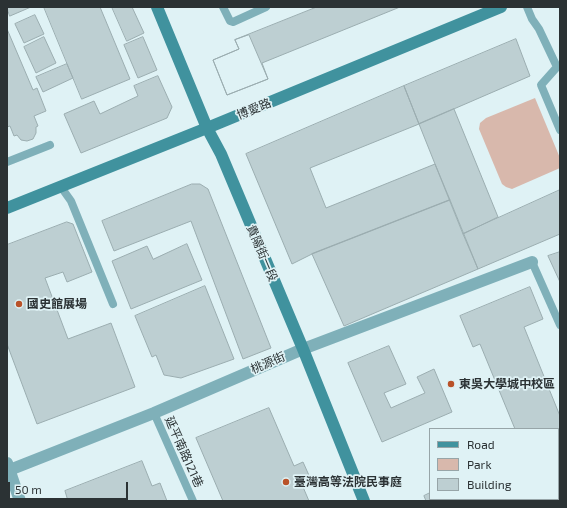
<!DOCTYPE html>
<html>
<head>
<meta charset="utf-8">
<style>
	body { margin:0 }
	#map { position:relative; width:567px; height:508px; overflow:hidden; background:#dff2f5; font-family:"Exo 2",sans-serif }
	canvas { display:block }
	.frame { position:absolute; inset:0; border:8px solid #2b3234; pointer-events:none }
	.legend { position:absolute; left:429px; top:428px; width:130px; height:72px; box-sizing:border-box; background:#dff2f5; border:1px solid #97a5a8; margin:0; padding:5px 7px; list-style:none; font-size:12px; color:#2b3234 }
	.legend li { display:flex; align-items:center; gap:8px; height:20px }
	.legend b { width:20px; border:1px solid #97a5a8 }
	.scale { position:absolute; left:8px; top:482px; width:120px; height:18px; box-sizing:border-box; border:2px solid #2b3234; border-top:0; padding-left:5px; font-size:12px; line-height:14px; white-space:nowrap; color:#2b3234; -webkit-text-stroke:3px #dff2f5; paint-order:stroke }
</style>
</head>
<body>
<div id="map">
<canvas width="567" height="508"></canvas>
<div class="frame"></div>
<ul class="legend">
<li><b style="height:5px;background:#40929e"></b>Road</li>
<li><b style="height:11px;background:#d8b8ac"></b>Park</li>
<li><b style="height:11px;background:#bdcfd2"></b>Building</li>
</ul>
<div class="scale">50 m</div>
</div>
<script>
const ctx = document.querySelector('canvas').getContext('2d');
ctx.lineJoin = 'round';
function fillPath(path, color) { ctx.fillStyle = color; ctx.fill(path, 'evenodd'); }
function trace(path, color, width, dash) { ctx.strokeStyle = color; ctx.lineWidth = width; ctx.lineCap = dash ? 'butt' : 'round'; ctx.setLineDash(dash || []); ctx.stroke(path); }
function label(font, color, halo, rows, align = 'center') {
  ctx.font = font + ' "Exo 2","Noto Sans TC",sans-serif'; ctx.lineWidth = 3.5; ctx.setLineDash([]); ctx.textBaseline = 'middle'; ctx.strokeStyle = halo; ctx.fillStyle = color; for (const [text, x, y, turn = 0] of rows) {
    ctx.save(); ctx.translate(x, y); ctx.rotate((+turn || 0) * Math.PI / 180); ctx.textAlign = isNaN(turn) ? turn : align; if (halo) ctx.strokeText(text, 0, 0); ctx.fillText(text, 0, 0); ctx.restore();
  }
}
fillPath(new Path2D(`
	M535,98L560,158V168L512,189L506,187L502,184L479,129L480,123L486,118Z`), '#d8b8ac');
const building = new Path2D(`
	M7,7H31L10,16Z
	M44,7H100L130,79L82,99Z
	M112,7H132L144,33L127,41Z
	M317,7H400L262,63L268,79L227,95L213,60L239,49L235,40Z
	M35,15L44,34L24,43L15,24Z
	M7,29L33,90L37,88L46,111L34,116L38,126L36,127V133L33,139L27,141L21,140L17,135L14,136L10,126L7,127Z
	M249,35L268,79L227,95L213,60L239,49L235,40Z
	M44,37L56,63L36,73L24,47Z
	M143,37L157,70L138,78L124,45Z
	M516,39L530,76L419,124L404,86Z
	M67,64L73,78L43,92L36,77Z
	M158,76L172,107L167,118L81,153L64,114L94,101L100,114L138,96L134,86Z
	M404,86L419,124L310,168L326,208L435,164L450,200L312,254L292,264L246,154Z
	M454,109L498,217L463,234L419,124Z
	M192,184H200L208,189L271,348L243,359L191,221L114,251L102,221Z
	M560,190V234L478,269L463,234Z
	M450,200L478,269L344,326L312,254Z
	M67,222L73,224L92,272L67,282L63,272L45,278L68,339L111,323L135,387L37,424L7,344V245Z
	M187,244L202,280L131,309L112,261L147,246L153,259Z
	M560,252V282L548,256Z
	M205,286L234,359L181,378L164,375L156,355L152,357L135,316Z
	M530,287L543,319L524,327L560,416V471L558,472V429H515L480,344L473,347L460,316Z
	M389,346L406,384L384,393L391,408L425,393L417,377L434,369L452,412L382,442L348,363Z
	M269,408L294,466L303,462L312,482L303,487L309,501H223L196,438Z
	M142,461L152,486L160,483L167,501H68L65,491Z
	M558,485L560,490V501H525L524,499H558Z
	M430,493V499H496L492,501H426L424,496Z`);
fillPath(building, '#bdcfd2');
trace(building, '#9badb0', 1);
trace(new Path2D(`
	M223,7L230,21L233,22L266,7
	M527,7L532,19L539,29L557,67
	M560,66L557,67L541,85L560,130
	M7,162L50,145
	M61,187L71,201L113,304
	M532,262L560,325
	M154,413L193,501`), '#7fb0b9', 8);
trace(new Path2D(`
	M7,463L20,501
	M7,471L154,413L303,349L532,262`), '#7fb0b9', 12);
trace(new Path2D(`
	M157,7L207,128L221,154L303,349L364,501
	M7,208L207,128L501,7`), '#40929e', 12);
for (const [x, y, r, color] of [
	[19,304,4,"#b95229"],
	[451,384,4,"#b95229"],
	[286,482,4,"#b95229"]
]) { const dot = new Path2D(); dot.arc(x, y, r, 0, 2 * Math.PI); ctx.fillStyle = color; ctx.fill(dot); trace(dot, '#dff2f5', 1.5); }
label('12px', '#2b3234', '#dff2f5', [
	["博愛路",254,109,-22],
	["貴陽街一段",262,253,67],
	["桃源街",268,363,-23],
	["延平南路121巷",184,452,66]
]);
label('bold 12px', '#2b3234', '#dff2f5', [
	["國史館展場",27,304],
	["東吳大學城中校區",459,384],
	["臺灣高等法院民事庭",294,482]
], 'left');
</script>
</body>
</html>
